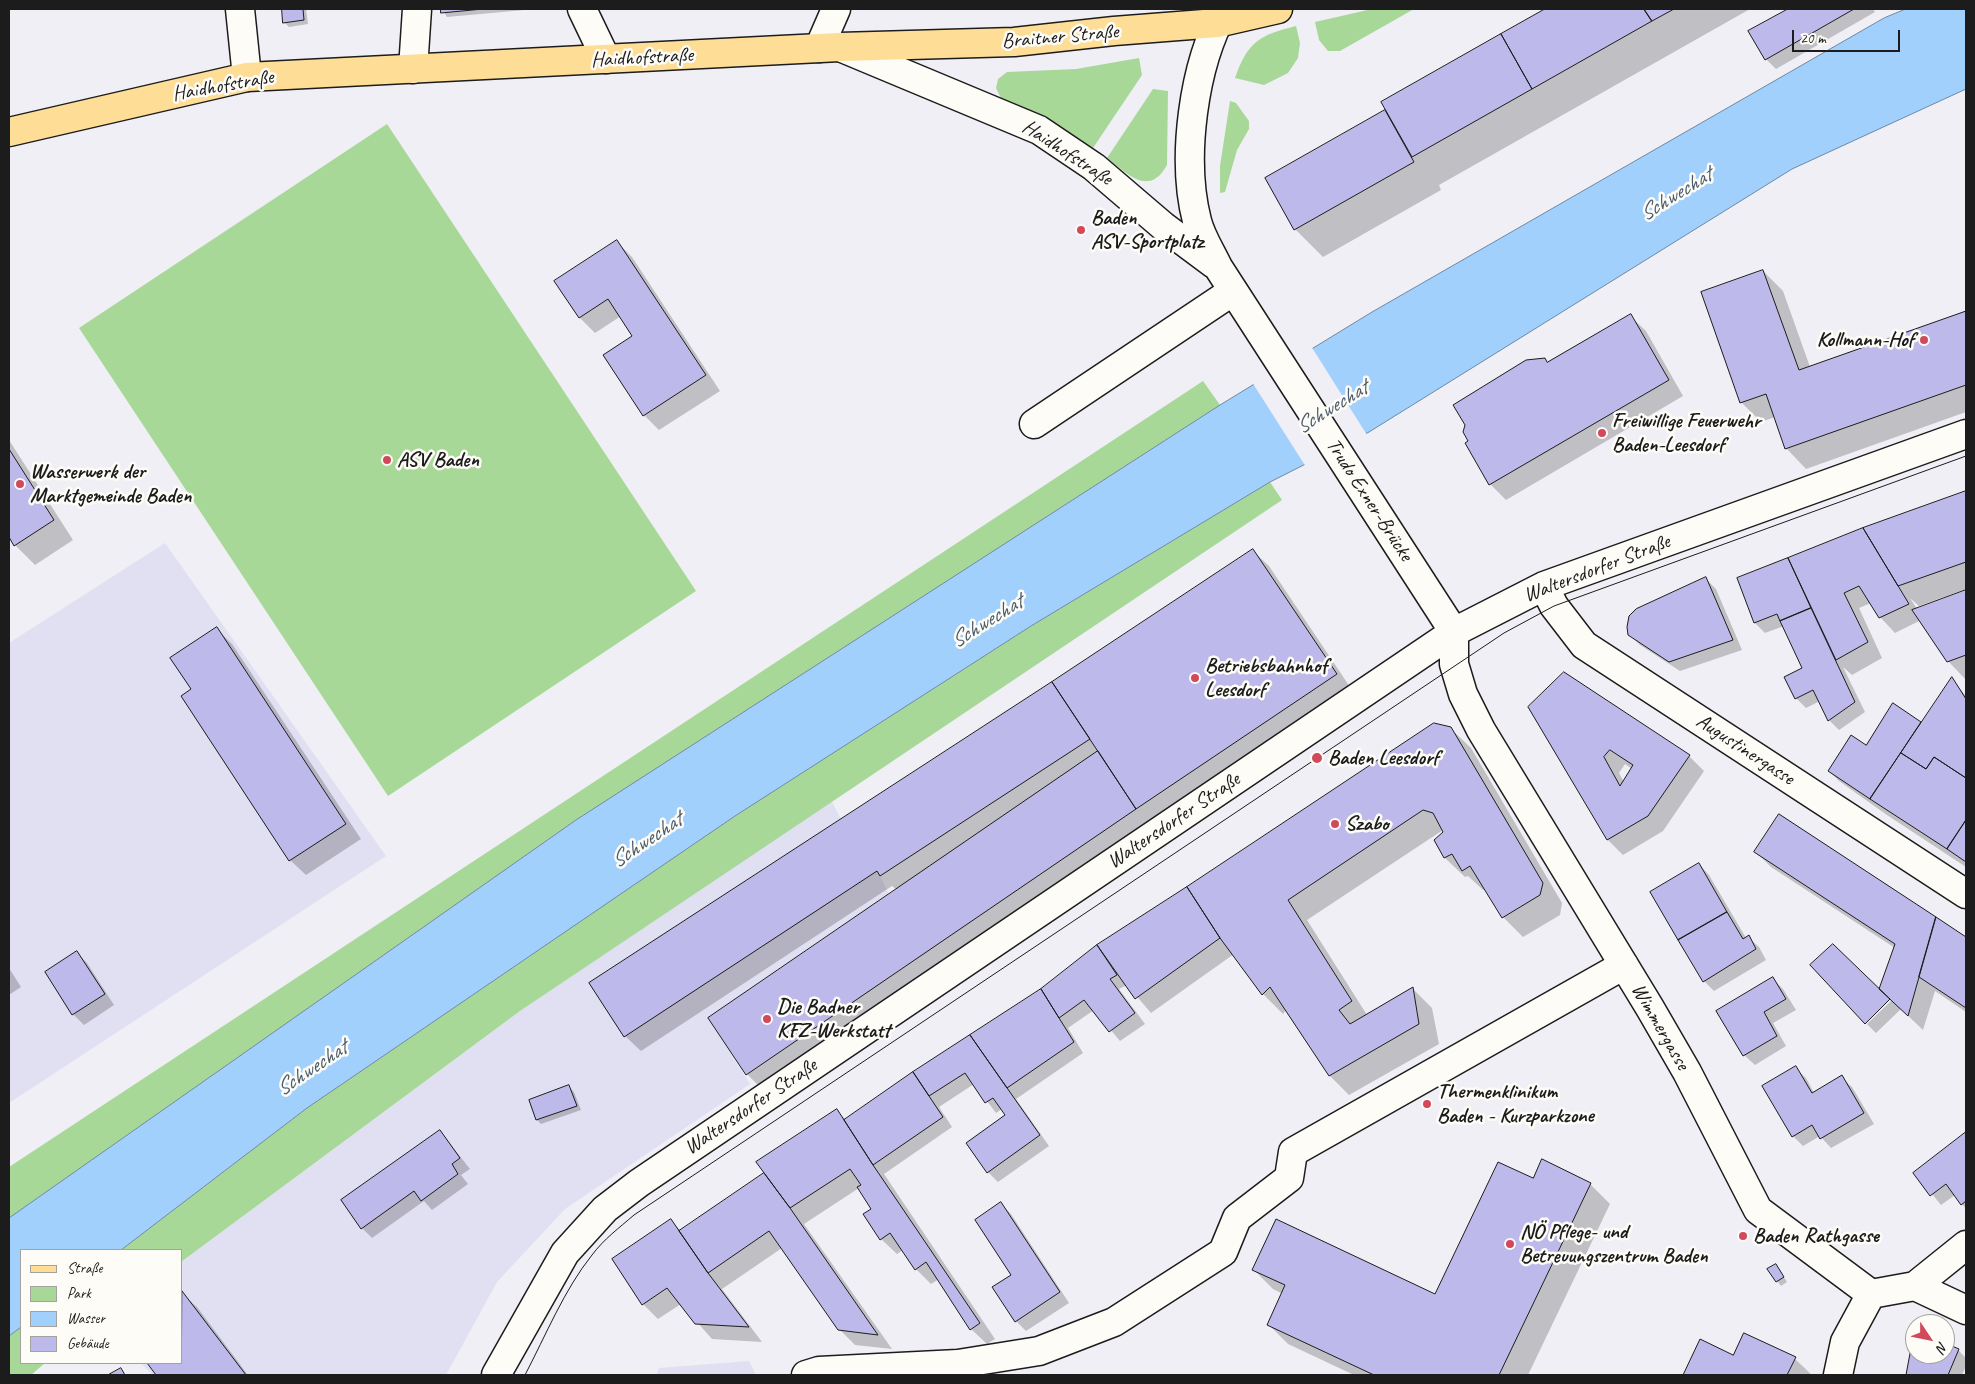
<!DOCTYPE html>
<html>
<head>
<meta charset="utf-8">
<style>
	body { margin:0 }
	#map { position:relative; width:1975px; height:1384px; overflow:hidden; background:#f0eff5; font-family:Caveat,sans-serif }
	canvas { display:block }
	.frame { position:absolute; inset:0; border:10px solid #1c1c1c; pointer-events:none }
	.legend { position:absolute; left:20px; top:1249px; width:162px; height:115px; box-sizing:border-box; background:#fdfcf7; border:1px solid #a3a29f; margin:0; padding:6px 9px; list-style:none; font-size:15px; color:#1c1c1c }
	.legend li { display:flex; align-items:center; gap:10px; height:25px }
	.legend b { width:25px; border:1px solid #a3a29f }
	.north { position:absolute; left:1905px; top:1314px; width:50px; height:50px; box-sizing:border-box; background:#fdfcf7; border:1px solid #a3a29f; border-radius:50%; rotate:124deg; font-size:14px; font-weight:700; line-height:20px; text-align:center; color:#1c1c1c }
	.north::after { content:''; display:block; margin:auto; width:18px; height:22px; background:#d1495b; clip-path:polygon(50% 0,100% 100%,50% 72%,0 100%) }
	.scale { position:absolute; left:1792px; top:30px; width:108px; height:22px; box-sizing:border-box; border:2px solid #1c1c1c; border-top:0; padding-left:6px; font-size:15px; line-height:18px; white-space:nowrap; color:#1c1c1c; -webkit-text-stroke:4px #fdfcf7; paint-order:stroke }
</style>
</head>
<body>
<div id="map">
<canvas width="1975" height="1384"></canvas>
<div class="frame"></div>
<ul class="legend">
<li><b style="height:6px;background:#fedd96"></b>Straße</li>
<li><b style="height:14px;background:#a8d898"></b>Park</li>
<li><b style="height:14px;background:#a2d0fd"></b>Wasser</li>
<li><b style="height:14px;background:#bdb9eb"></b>Gebäude</li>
</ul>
<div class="north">N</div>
<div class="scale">20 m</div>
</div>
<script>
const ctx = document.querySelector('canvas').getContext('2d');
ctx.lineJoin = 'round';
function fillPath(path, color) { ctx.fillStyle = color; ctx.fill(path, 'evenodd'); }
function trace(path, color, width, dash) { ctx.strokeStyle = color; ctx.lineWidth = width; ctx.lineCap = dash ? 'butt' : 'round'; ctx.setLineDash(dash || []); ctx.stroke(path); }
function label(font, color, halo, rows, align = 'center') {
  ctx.font = font + ' Caveat,sans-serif'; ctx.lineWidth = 5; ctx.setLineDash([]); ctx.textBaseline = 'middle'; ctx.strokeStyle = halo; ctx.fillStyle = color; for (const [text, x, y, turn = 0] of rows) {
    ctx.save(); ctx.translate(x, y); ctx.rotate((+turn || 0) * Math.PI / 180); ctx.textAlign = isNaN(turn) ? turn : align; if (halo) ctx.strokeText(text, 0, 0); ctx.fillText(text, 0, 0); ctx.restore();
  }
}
fillPath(new Path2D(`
	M165,543L386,856L9,1103V643Z
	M831,800L841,819L880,876L889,894L708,1018L750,1084L565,1209L497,1282L446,1375H152L141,1363H181V1262L520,1011Z
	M749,1361L756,1375H656L659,1368Z`), '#e1dff2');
fillPath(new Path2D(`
	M1372,9H1414L1340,51H1328L1319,40L1315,22Z
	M1296,26L1300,43L1298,58L1288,73L1264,85L1235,78C1248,41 1260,35 1296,26Z
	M1139,58L1142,75L1093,148L1044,117L1001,98L996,88L998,79L1007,72L1076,69Z
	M1153,89L1168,91L1167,165C1149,198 1127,173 1107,158Z
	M1230,101L1236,103L1249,121V129L1237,150L1225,192L1220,193V166Z
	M387,124L696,591L388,796L79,328Z
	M1203,381L1220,405L576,820L9,1218V1167Z
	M1270,482L1282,500L520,1011L181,1262V1250H121L307,1108L735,816L1031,626Z
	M21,1327V1363H45L31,1375H9V1336Z`), '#a8d898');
const water = new Path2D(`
	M1906,9H1966V89L1792,169L1369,432L1270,482L1031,626L735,816L307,1108L121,1250H21V1327L9,1336V1218L576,820L1220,405L1372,312L1884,18Z`);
fillPath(water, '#a2d0fd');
trace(water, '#6c88a3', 1);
fillPath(new Path2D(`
	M1311,346L1367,435L1306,467L1252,382Z`), '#f0eff5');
fillPath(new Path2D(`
	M283,9H306L308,24L289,27L284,22Z
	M442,9H536L447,17Z
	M1546,9H1750L1439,185L1441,190L1323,257L1295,229L1267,179L1387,111L1383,102Z
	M1790,9H1873L1875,12L1776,69L1766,59L1750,32Z
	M617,242L632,257L720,391L659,430L644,415L634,336L621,316L595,333L580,318L556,282Z
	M1763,271L1783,291L1810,367L1966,312V412L1806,469L1787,449L1775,417L1761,422L1741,402Z
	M1630,316L1646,331L1683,396L1506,500L1490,484L1467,443L1544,359L1548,363Z
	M9,440L73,540L35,565L15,545L9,535Z
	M1966,493V589L1919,606L1910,598L1917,609L1966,591V680L1948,661L1921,620L1895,633L1880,617L1871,603L1859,608L1882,658L1852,675L1843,667L1865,712L1839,730L1829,720L1820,701L1806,708L1796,698L1804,668L1784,626L1765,633L1755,623L1738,578L1862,529Z
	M1253,551L1269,566L1352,690L762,1089L747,1074L897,890L892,886L641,1051L625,1036Z
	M1706,579L1716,589L1742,650L1680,671L1640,645L1629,634Z
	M217,629L232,644L361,839L306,875L290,860L183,696L193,690Z
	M1952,679L1966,696V867L1887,815L1839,781L1829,771L1866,746L1893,705L1922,724Z
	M1529,707L1689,756L1704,771L1663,831L1623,855L1608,840ZM1625,764L1632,769L1624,782L1619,773Z
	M1450,728L1471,748L1562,903L1560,915L1523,937L1503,917L1486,889L1483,890L1468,876L1465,877L1445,858L1435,840L1444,833L1443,830L1307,920L1367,1015L1412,988L1432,1008L1439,1044L1349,1095L1330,1076L1286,1010L1283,1014L1263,994L1234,954L1151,1013L1127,985L1119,989L1145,1024L1120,1041L1094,1010L1068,1028L1083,1053L1016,1099L1049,1146L998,1182L988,1172L1007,1116L1002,1109L996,1113L974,1084L939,1107L952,1127L884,1174L995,1339L987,1344L971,1329L939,1279L931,1284L916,1269L903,1250L897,1254L881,1239L873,1209L859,1188L804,1224L892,1349L855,1345L839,1329L782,1248L722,1289L762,1342L712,1339L681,1304L658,1319L643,1304L671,1221L681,1231L765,1173L837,1111L846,1120L1041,990L1098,946L1188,888Z
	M1779,816L1966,939V1012L1935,991L1923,1030L1901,1009L1876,1033L1867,1024L1892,1000L1880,991L1895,948L1771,867L1756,852Z
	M1699,864L1709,875L1746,938L1748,937L1759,947L1766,960L1714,991L1704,981Z
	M77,953L87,963L114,1005L84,1025L73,1014L47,972Z
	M9,968L21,987L9,995Z
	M1773,979L1783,989L1796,1010L1773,1023L1786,1046L1755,1065L1744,1055Z
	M1795,1068L1806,1078L1814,1093L1841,1077L1852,1087L1874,1124L1831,1148L1820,1136L1803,1146L1793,1136Z
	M569,1087L574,1092L581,1110L541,1124L537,1120Z
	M440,1131L470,1169L461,1175L468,1184L432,1210L424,1201L372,1238L362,1228Z
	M1966,1134V1209L1955,1195L1941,1205L1915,1173Z
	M1533,1180L1590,1184L1610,1204L1528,1375H1354L1288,1344L1268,1324L1283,1294L1273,1289L1253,1269L1436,1296Z
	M1001,1204L1011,1214L1069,1303L1026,1331L1016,1321L1013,1275Z
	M1776,1265L1787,1282L1781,1286L1777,1281Z
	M181,1293L197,1307L248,1375H158L148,1363H181Z
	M1701,1340L1734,1356L1795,1359L1812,1375H1684Z
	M1945,1344L1958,1350L1966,1358V1366L1962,1375H1907L1912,1349L1915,1346V1354H1945Z`), '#0003');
const building = new Path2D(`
	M282,9H303L304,20L283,23Z
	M441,9H483L441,13Z
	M1545,9H1644L1652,21L1532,89L1501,34Z
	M1644,9H1674L1652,21Z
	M1788,9H1854L1765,60L1748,31Z
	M1501,34L1532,89L1412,157L1381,102Z
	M1385,110L1414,162L1294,230L1265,178Z
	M617,240L706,375L643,416L603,355L632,336L608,299L579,318L554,281Z
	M1763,270L1799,370L1966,311V385L1785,449L1766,394L1740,403L1701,292Z
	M1631,314L1669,380L1489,485L1465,443L1468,441L1463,432L1465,425L1453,405L1526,360L1545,358L1547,362Z
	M9,449L54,520L14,546L9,537Z
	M1966,491V562L1898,586L1863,528Z
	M1863,528L1909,604L1879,618L1859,586L1844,593L1868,642L1836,660L1788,558Z
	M1253,549L1337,674L1136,809L1052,682Z
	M1788,558L1811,608L1780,621L1777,614L1754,623L1737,578Z
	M1706,577L1733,640L1669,662L1628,635L1627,627L1629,616L1636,609Z
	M1966,590V655L1947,662L1912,610Z
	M1811,608L1855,702L1828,721L1813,690L1795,699L1784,677L1802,668L1780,621Z
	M217,627L346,824L289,861L181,696L191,689L170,658Z
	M1564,672L1690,755L1648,816L1607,840L1528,707ZM1610,750L1633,765L1620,786L1604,757Z
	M1952,677L1966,699V778L1934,757L1926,769L1901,753Z
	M1052,682L1090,739L880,876L877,871L624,1037L589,983Z
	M1893,703L1921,722L1870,799L1828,771L1851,735L1866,745Z
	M1434,723L1451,727L1543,883L1540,895L1502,918L1470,866L1462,871L1452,854L1444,858L1434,840L1443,832L1433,813L1423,810L1288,900L1352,1001L1339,1010L1350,1024L1413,987L1419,1024L1329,1076L1270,987L1262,995L1220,938L1187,887Z
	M1098,751L1136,809L746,1075L708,1018Z
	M1901,753L1926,769L1934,757L1966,778V820L1947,849L1870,799Z
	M1779,814L1936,917L1908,1016L1879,989L1895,944L1754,852Z
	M1966,820V862L1947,849Z
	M1699,863L1727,912L1678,940L1650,892Z
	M1187,887L1220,938L1135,999L1097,945Z
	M1727,912L1743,939L1749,935L1756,949L1703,982L1678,940Z
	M1936,917L1966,937V1008L1919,977Z
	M1833,944L1890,999L1865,1024L1810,965Z
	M1097,945L1117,975L1110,979L1135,1013L1109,1032L1084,1000L1059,1018L1041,989Z
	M77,951L105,994L72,1015L45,972Z
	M1773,977L1786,999L1764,1012L1777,1036L1743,1056L1716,1011Z
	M1041,989L1074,1042L1007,1088L970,1035Z
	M970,1035L1040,1135L987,1173L966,1143L1005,1115L993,1098L985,1103L965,1073L929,1096L913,1072Z
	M1796,1066L1812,1093L1842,1075L1864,1113L1820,1139L1812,1125L1792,1137L1762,1086Z
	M913,1072L943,1117L873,1165L844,1120Z
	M569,1085L577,1106L536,1120L529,1100Z
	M837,1109L873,1165L980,1323L970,1330L926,1262L915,1270L890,1233L880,1240L863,1214L871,1209L857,1187L861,1185L850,1169L790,1208L756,1162Z
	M440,1130L460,1158L452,1164L458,1174L421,1201L414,1191L361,1229L341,1200Z
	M1966,1132V1201L1961,1205L1946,1184L1930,1196L1913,1173Z
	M1542,1159L1591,1183L1499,1375H1374L1267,1325L1285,1285L1252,1270L1276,1219L1435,1294L1498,1162L1533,1178Z
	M764,1173L790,1208L878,1335L838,1330L769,1231L708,1273L679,1231Z
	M1001,1202L1060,1292L1015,1322L992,1287L1011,1275L975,1220Z
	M671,1219L708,1273L749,1327L695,1324L667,1288L642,1305L612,1259Z
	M1776,1264L1784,1277L1776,1282L1767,1269Z
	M182,1291L246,1375H156L147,1363H181Z
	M1744,1333L1796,1357L1787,1375H1683L1700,1339L1733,1355Z
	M1945,1343L1959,1349L1948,1375H1906L1911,1348L1915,1345V1354H1945Z
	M121,1368L125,1375H108Z`);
fillPath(building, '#bdb9eb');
trace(building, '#1c1c1c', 1);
const minor = new Path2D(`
	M240,9L247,77
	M582,9L606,59
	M1225,9C1193,65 1181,159 1197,221C1201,237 1211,252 1218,267L1454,632
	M840,47L1039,130L1094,167L1163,226L1214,264
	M819,48L836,9
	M413,69L417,9
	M1034,424L1233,291
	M1544,586L1554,606L1584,645L1966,894
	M1454,632V664L1463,694L1481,730L1650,1008L1687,1072L1758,1210L1871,1294L1915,1286L1966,1310
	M1915,1286L1966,1245
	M496,1375L565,1253L605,1209L639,1183L1454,632L1544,586L1966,434
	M806,1375L819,1371L958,1364L1039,1351L1114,1322L1223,1252L1237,1218L1289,1178L1293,1152L1624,965
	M1838,1375L1845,1342L1871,1294`);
const major = new Path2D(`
	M9,132L247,77L840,47L1014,42L1114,31L1217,23L1278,9`);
trace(minor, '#1c1c1c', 31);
trace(major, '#1c1c1c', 31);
trace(minor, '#fdfcf7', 28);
trace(major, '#fedd96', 28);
trace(new Path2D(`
	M525,1375C546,1335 564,1290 592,1255C604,1239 619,1228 634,1215L1504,633L1554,606L1966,456`), '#1c1c1c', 1);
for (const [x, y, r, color] of [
	[1081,230,5,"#d1495b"],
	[1924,340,5,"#d1495b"],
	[1602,433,5,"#d1495b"],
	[387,460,5,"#d1495b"],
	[20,484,5,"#d1495b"],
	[1195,678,5,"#d1495b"],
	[1317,758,6,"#d1495b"],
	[1335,824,5,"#d1495b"],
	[767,1019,5,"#d1495b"],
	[1427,1104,5,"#d1495b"],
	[1743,1236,5,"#d1495b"],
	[1510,1244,5,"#d1495b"]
]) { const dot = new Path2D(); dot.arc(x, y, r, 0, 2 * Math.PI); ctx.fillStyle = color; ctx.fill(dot); trace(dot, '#fdfcf7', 2); }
label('21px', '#1c1c1c', '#fdfcf7', [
	["Braitner Straße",1060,37,-5],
	["Haidhofstraße",642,58,-3],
	["Haidhofstraße",223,86,-10],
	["Haidhofstraße",1067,153,33],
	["Trudo Exner-Brücke",1369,500,57],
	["Waltersdorfer Straße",1597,569,-21],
	["Augustinergasse",1745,750,33],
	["Waltersdorfer Straße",1174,821,-34],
	["Wimmergasse",1660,1027,60],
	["Waltersdorfer Straße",751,1107,-34]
]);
label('bold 21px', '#1c1c1c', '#fdfcf7', [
	["Baden",1091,218],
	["ASV-Sportplatz",1091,242],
	["Kollmann-Hof",1914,340,"right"],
	["Freiwillige Feuerwehr",1612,421],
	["Baden-Leesdorf",1612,445],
	["ASV Baden",397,460],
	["Wasserwerk der",30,472],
	["Marktgemeinde Baden",30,496],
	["Betriebsbahnhof",1205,666],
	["Leesdorf",1205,690],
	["Baden Leesdorf",1328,758],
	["Szabo",1345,824],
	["Die Badner",777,1007],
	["KFZ-Werkstatt",777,1031],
	["Thermenklinikum",1437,1092],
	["Baden - Kurzparkzone",1437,1116],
	["NÖ Pflege- und",1520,1232],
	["Betreuungszentrum Baden",1520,1256],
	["Baden Rathgasse",1753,1236]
], 'left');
label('italic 22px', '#4b5b6b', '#fdfcf7', [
	["Schwechat",1676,195,-32],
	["Schwechat",1332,408,-32],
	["Schwechat",987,622,-32],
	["Schwechat",647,841,-34],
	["Schwechat",312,1069,-34]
]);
</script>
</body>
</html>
